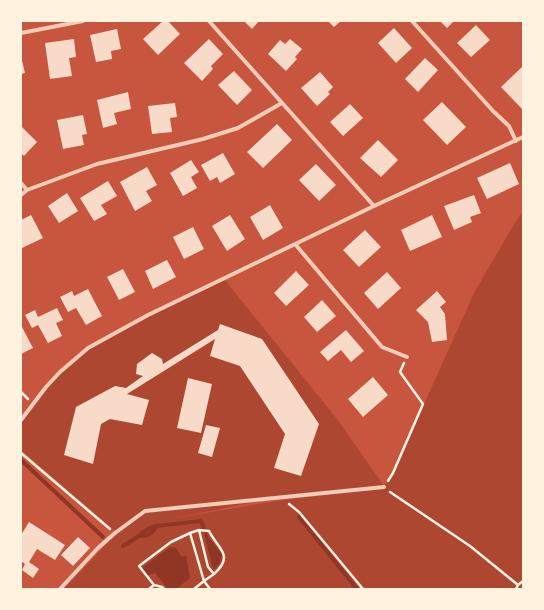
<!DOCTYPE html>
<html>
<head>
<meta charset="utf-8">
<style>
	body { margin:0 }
	#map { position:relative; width:544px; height:610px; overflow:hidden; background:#c8553d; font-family:Overpass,sans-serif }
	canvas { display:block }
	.frame { position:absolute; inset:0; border:22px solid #fff3e0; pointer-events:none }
</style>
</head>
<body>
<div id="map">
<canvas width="544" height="610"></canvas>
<div class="frame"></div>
</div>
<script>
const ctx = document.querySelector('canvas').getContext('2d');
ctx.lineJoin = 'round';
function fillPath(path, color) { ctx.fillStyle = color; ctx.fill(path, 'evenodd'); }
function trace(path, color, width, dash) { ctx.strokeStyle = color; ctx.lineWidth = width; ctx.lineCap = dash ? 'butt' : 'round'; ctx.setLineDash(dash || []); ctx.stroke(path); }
fillPath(new Path2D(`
	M523,212V589H64L116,534L115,531L21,450V420L46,387L88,348L224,279L337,419L384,486L393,473L475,291L516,221ZM366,489L276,501L170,519L275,498Z`), '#ae4732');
fillPath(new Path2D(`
	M207,532L208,537L222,554C221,562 219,566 213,569L204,533Z
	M173,547L176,548L182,557L186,555L190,578L176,589H168L155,573L148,575L143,571V567L169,548Z`), '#8f3625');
trace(new Path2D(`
	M21,460L103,537
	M299,517L357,589
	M139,536C148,536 152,534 156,527
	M123,546L139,536L142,533L150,528L156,526L201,521L204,528`), '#8f3625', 4);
fillPath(new Path2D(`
	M163,21H168L180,34L158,55L143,39Z
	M244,21H259L252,29Z
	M328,21H341L334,27Z
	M440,21H454L447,28Z
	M476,25L490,40L471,57L457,43Z
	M394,28L412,48L396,63L378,43Z
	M117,29L121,49L111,51L112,59L96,62L90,35Z
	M74,39L76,57L69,58L72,76L50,79L45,43Z
	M209,39L223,54L211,66L213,69L202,81L184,63Z
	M290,39L302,49L295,57L297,59L286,71L268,54L280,40L285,44Z
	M21,56L25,73L21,74Z
	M425,58L438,70L418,92L405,79Z
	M523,66V107L522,109L501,87Z
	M234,71L252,90L237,105L218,85Z
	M320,72L333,87L328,92L330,94L317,106L301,88Z
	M128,92L131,109L114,113L117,124L103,128L97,100Z
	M442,102L466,127L447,145L423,120Z
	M175,103L177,117L170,118L172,132L152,134L148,106Z
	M350,104L363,118L343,136L330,122Z
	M83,115L87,134L82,135L84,145L63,149L57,120Z
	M277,124L292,140L263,168L247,152Z
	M21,126L37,142L24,156L21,153Z
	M378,140L398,160L381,177L360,158Z
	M223,153L235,174L220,183L217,177L210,181L201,165Z
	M191,160L199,172L191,177L197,188L183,196L170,173Z
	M510,163L519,184L487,199L477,178Z
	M316,164L336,185L319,201L299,180Z
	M147,167L157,185L146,191L152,201L135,211L120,182Z
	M108,181L117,196L101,205L107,214L94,221L80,198Z
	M67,193L78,211L59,223L48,206Z
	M474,195L481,213L470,217L472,222L454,230L444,206Z
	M270,205L283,228L263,240L250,217Z
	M31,215L43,238L22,248L21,246V220Z
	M230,215L245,239L227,251L212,226Z
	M432,215L442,237L410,251L401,230Z
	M193,227L204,249L184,259L173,237Z
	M365,230L381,247L359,267L343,250Z
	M167,260L176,277L153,289L145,271Z
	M123,269L135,292L119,300L107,277Z
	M296,271L309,285L286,306L274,293Z
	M387,272L401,288L378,309L364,293Z
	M88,289L102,316L86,325L76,308L68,312L60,297L72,291L74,296Z
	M437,291L446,302L440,307L445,314L447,340L432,342L428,322L416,310Z
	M322,300L336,316L317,332L304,317Z
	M57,308L63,320L56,323L62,336L48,343L38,325L32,328L25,315L35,310L38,317Z
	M220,324L262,339L319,424L301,476L274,468L285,434L240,366L210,356L215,339L127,394L149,400L142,425L110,419L101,424L93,464L64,455L76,407L115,386L126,388L143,376L136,374L137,364L152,353L162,359L163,364L218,330Z
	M21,325L33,348L21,354Z
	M346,330L364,351L351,362L341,350L328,361L320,352Z
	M373,377L388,395L363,417L348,399Z
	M188,378L212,384L201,433L177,428Z
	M206,425L220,428L212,457L198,453Z
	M29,522L65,545L55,560L37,549L29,562L39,569L33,578L22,570L25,564L21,561V535Z
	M78,537L90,548L73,566L61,555Z`), '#f7dbc8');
trace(new Path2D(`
	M21,392L28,399
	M21,453L110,529
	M388,481L393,473L423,404L400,372L404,363
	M390,492L470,546L518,585
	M289,504L299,512L363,589
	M199,530L209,531C218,549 235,555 214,574
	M154,585L162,587L164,589
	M149,589L154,585L139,566L171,542L190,533L204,581L214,574L208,567L199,530L190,533
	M194,589L204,581L210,589
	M516,589L518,585L523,581`), '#fff3e0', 2.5);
trace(new Path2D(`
	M209,21L374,206
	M412,21L493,111L509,126L516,141
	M21,33L83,21
	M21,183L27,190
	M21,195L27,190L97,164L203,139L238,128L282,103
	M295,244L382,347L407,357
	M21,420L46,387L60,372L88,348L148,315L374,206L523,137
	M60,589L98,548L115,533L145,511L384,487`), '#f1ccb7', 4);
</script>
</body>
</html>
